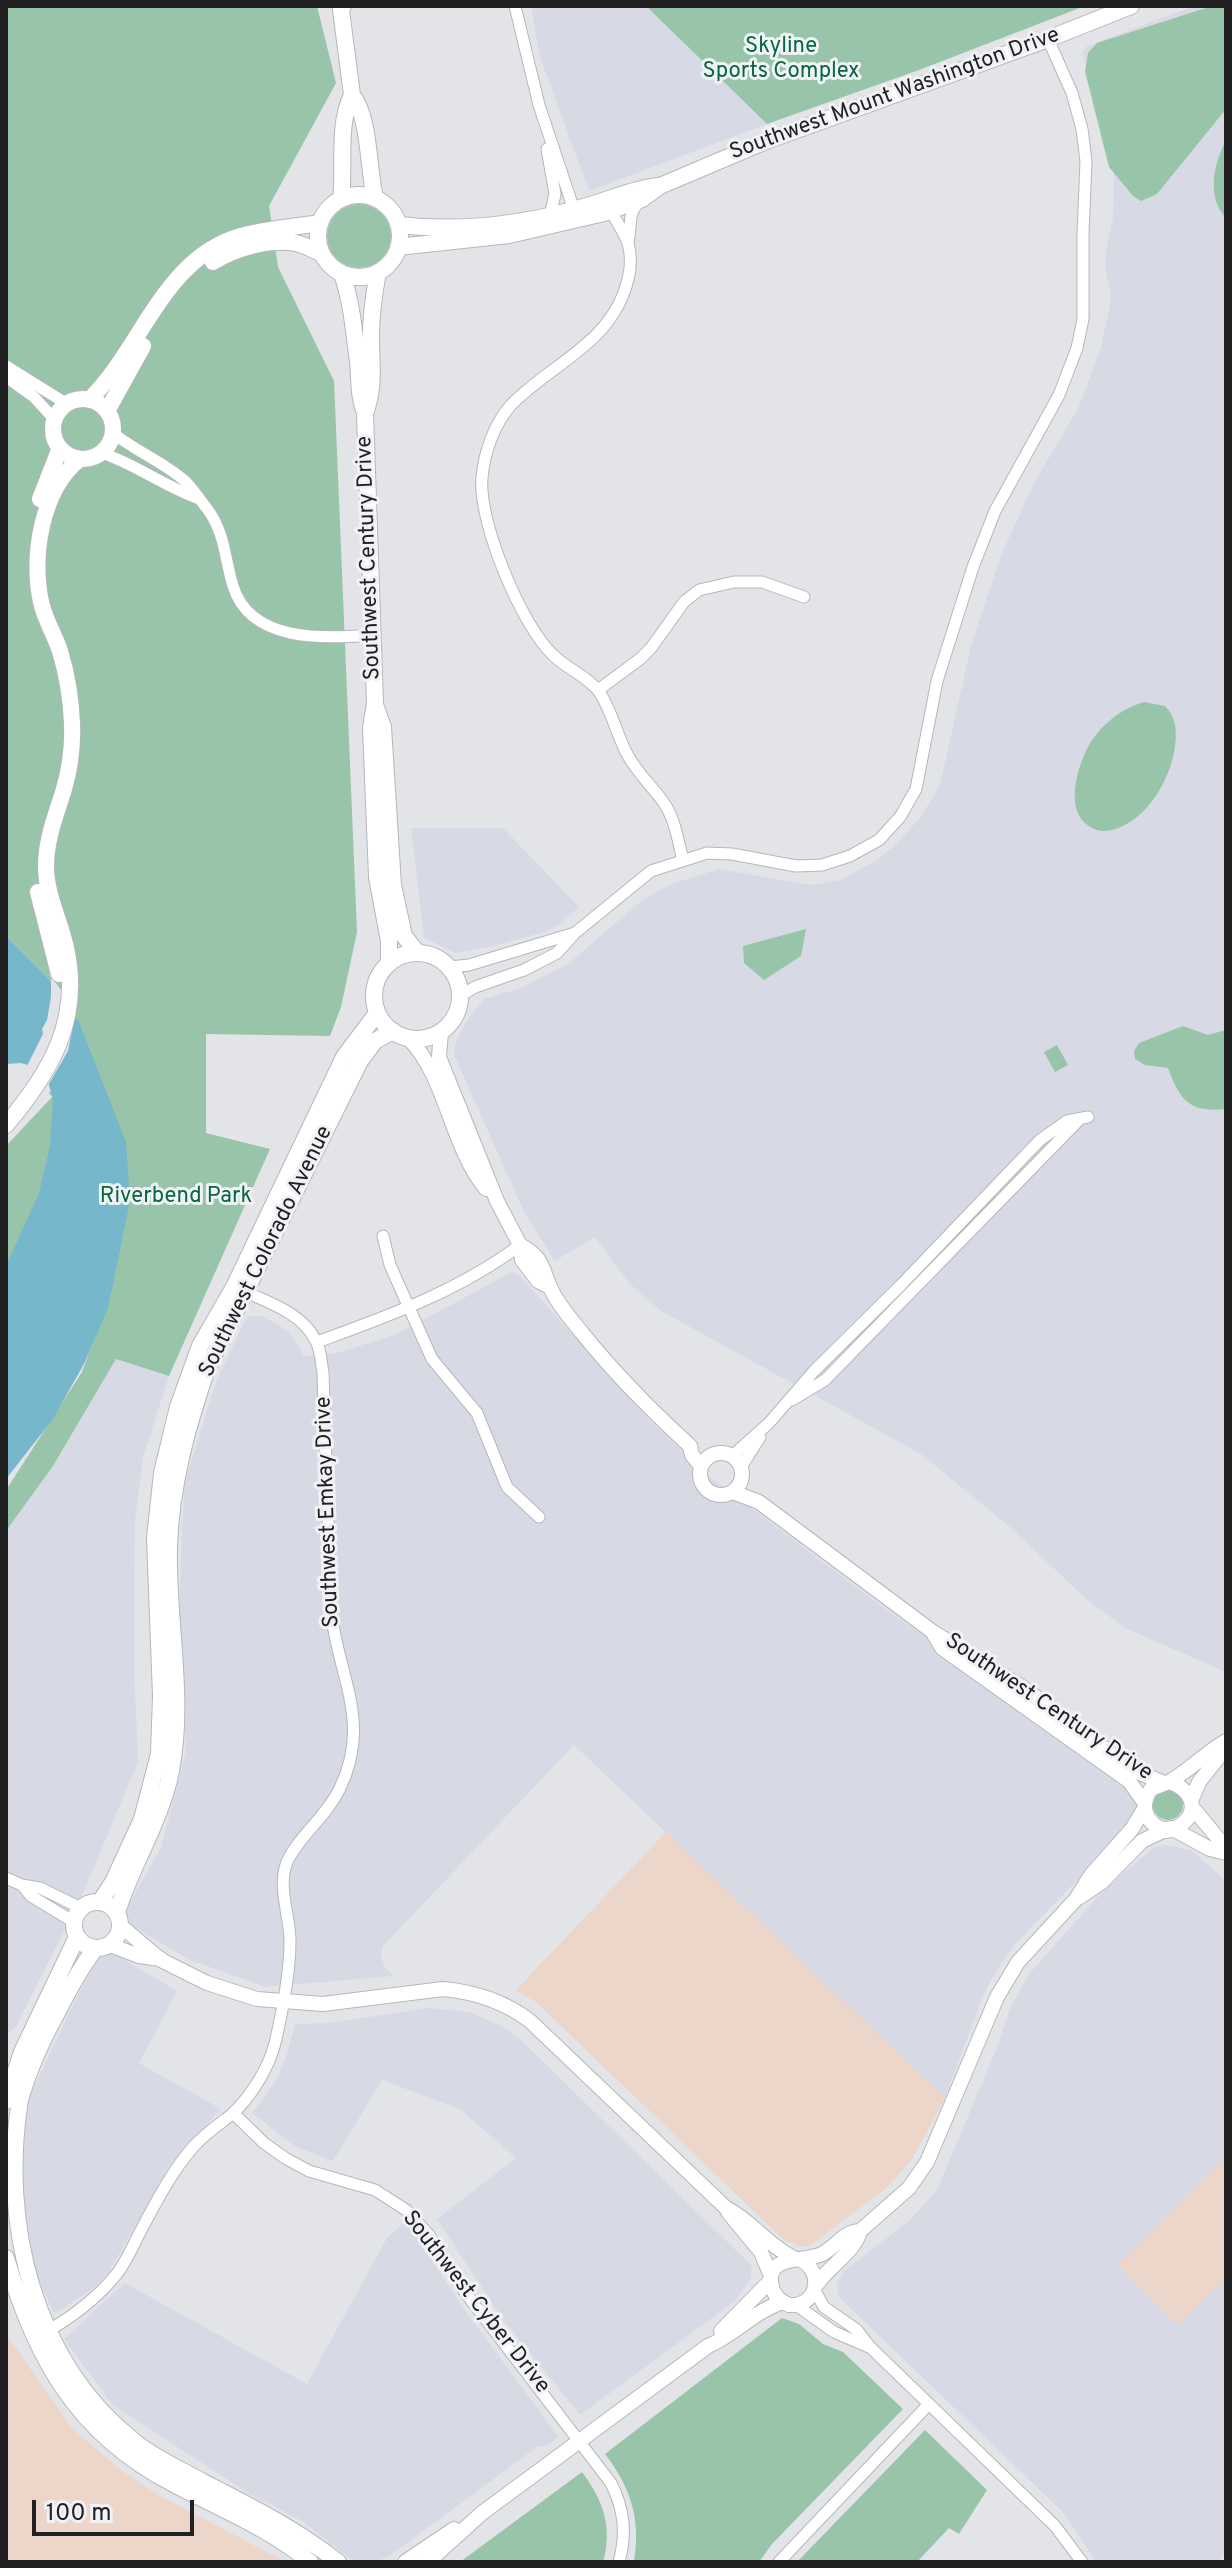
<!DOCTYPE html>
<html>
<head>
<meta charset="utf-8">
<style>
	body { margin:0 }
	#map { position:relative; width:1232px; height:2568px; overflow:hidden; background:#e3e4e8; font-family:Overpass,sans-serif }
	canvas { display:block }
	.frame { position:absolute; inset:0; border:8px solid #212122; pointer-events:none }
	.scale { position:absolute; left:32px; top:2500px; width:162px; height:36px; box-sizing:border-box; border:4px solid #212122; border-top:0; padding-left:10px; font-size:24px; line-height:28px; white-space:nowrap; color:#212122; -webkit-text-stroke:6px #f0f2f6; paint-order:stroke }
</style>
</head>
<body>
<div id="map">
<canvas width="1232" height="2568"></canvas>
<div class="frame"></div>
<div class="scale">100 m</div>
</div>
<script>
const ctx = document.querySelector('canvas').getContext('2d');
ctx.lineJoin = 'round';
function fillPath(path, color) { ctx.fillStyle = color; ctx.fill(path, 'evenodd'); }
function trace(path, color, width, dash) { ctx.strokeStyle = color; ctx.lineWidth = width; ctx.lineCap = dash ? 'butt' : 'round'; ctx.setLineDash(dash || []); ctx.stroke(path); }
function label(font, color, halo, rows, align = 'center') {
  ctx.font = font + ' Overpass,sans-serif'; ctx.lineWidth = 6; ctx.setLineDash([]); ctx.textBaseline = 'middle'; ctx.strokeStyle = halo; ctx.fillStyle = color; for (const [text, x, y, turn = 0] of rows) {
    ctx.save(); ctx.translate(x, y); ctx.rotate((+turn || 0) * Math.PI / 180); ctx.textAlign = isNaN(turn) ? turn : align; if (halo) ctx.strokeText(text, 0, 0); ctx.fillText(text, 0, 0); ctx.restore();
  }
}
fillPath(new Path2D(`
	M531,6H646L767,124L589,191L540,57Z
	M1194,6H1226V1672L1125,1628L1085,1598L1010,1527L921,1454L661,1311L629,1283L595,1237L555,1261L525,1214L454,1055L456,1041L466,1022L484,999L521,988L568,964L641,901L671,884L719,869L811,885L840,880L875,861L893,847L920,818L940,785L971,646L1001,555L1035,481L1078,409L1100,350L1110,306L1111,294L1106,274V251L1113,218L1114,172L1106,123L1082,53L1087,46Z
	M411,828H503L579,907L558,925L545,932L484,948L455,953L424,938Z
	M512,1272L520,1276L650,1421L709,1476L876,1602L1125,1779L1140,1804L1134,1822L1016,1943L1000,1965L984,1993L945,2098L574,1745L383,1946L381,1956L384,1966L393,1976L266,1987L190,1960L120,1919L161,1848L186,1752L179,1617L184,1484L217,1379L245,1321L250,1316H260L279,1325L291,1334L304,1356L337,1353L397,1334Z
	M116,1359L169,1376L143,1457L135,1521L134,1666L138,1762L81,1898L16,2026L6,2036V1531L53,1466Z
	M1164,1845L1191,1850L1226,1881V2156L1118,2265L1178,2325L1226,2278V2552L1218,2562H1096L1064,2513L844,2302L838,2294L837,2284L844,2271L909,2221L937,2190L998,2045L1009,2010L1029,1974L1101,1893L1153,1848Z
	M101,1946L177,1991L139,2063L221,2109L170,2165L109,2272L91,2290L54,2314L23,2243L24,2108Z
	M428,2008L469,2012L502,2026L521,2040L752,2266L751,2278L735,2301L580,2415L502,2318L437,2219L516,2158L460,2109L382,2080L333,2161L296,2147L252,2113L275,2082L286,2057L295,2024L330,2023Z
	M406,2221L464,2309L558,2436L548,2445L537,2447L388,2557L379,2560H352L302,2521L248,2493L113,2405L64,2339L125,2283L307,2384L387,2238Z`), '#d7dae5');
fillPath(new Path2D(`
	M666,1832L945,2098L911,2161L885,2189L811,2245L802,2247L784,2240L536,2002L516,1990Z
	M1226,2156V2278L1178,2325L1118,2265Z
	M6,2334L72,2428L117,2467L160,2496L286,2562H6Z`), '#ecd6c9');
fillPath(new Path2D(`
	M6,6H317L336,83L269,206L278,267L334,381L357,932L341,1007L330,1036L206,1034V1133L270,1149L169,1376L116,1359L53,1466L6,1531V1490L82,1372L97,1331L79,1022L48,978L6,936Z
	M646,6H1085L919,70L767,124Z
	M1212,6H1226V109L1157,194L1141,201L1133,196L1109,167L1085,71L1088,53L1097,43Z
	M1226,140V218C1206,197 1214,163 1226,140Z
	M327 236a32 32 0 1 1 64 0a32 32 0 1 1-64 0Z
	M1144,702L1165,706C1176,717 1177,731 1175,746C1171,779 1147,821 1112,830C1103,832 1096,831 1089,826C1067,812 1075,778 1083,758C1093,731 1117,710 1144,702Z
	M806,929L801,956L764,980L744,963L743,946Z
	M1183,1026L1208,1035L1226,1030V1109C1189,1113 1180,1100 1168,1068L1145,1065L1135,1059L1134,1051L1139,1043Z
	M1057,1045L1068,1065L1055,1072L1044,1052Z
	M52,1089L66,1114L6,1294V1146L52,1097L49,1093Z
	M1153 1805a15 15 0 1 1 30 0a15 15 0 1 1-30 0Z
	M782,2318L799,2324L823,2344L843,2352L903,2409L772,2544L759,2562H634C641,2519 631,2488 605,2454Z
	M925,2430L987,2490L959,2534L949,2528L917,2562H797Z
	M582,2472C603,2500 613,2527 603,2562H460Z`), '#98c4aa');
fillPath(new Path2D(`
	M6,936L48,978L79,1022L126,1142L130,1201L108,1308L84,1364L53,1419L6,1479V1266L39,1193L50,1146L53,1097L47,1080L34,1067L21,1063L6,1064Z`), '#77b7cc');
fillPath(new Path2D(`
	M48,972L76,1011L68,1051L46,1089L43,1082L32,1070L26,1068L43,1034L42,1029L47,1020L51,997V978Z`), '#e3e4e8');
const minor = new Path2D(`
	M515,6L539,105L576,216
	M547,149L555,194L550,216
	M611,211C616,221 624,232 628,243C631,254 631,268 628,279C613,343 553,362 511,405C494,424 484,453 482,478C478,521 521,625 553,655C567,669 589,677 600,693C612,712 617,735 627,754C637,773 652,786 664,803C675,819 678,841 683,860
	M628,242C632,226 627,214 639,202
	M6,366L67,404
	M6,377L34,397L55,420
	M113,433C135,451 164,462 185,481C193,489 201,501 208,510C225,533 225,560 233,586C251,644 326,638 373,635
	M102,453C135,464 164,486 197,498
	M598,690L640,659L651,648L684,602L699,590L734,582H762L804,597
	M450,967L469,965L575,933
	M460,996L475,987L524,970L557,953L575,933L651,871L707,853L732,854L796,866L822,865L850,856L879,840L900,817L916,789L937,681L973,567L995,511L1059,395L1077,348L1083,319V234L1086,161L1082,129L1072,93L1048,39
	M383,1236L390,1265L432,1359L477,1413L507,1487L539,1517
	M317,1342C388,1316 459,1291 520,1245
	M792,1400L825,1380L1079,1120
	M732,1456L769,1423L814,1371L901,1285L1040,1140L1067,1121L1088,1117
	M741,1467L760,1437
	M6,1878L22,1885L40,1888L81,1908
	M22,1885L31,1896L74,1922
	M233,2113L264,2143L285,2158L309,2171L375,2190L406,2210L429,2235L464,2291L611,2483C624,2509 627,2533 619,2562
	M815,2291L824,2307L857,2330L870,2347L1055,2526L1082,2562
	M796,2305L834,2332L869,2347
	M44,2333C71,2318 95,2300 115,2276C125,2264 132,2248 139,2234C155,2204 171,2172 194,2146C205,2134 218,2125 231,2115C250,2098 269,2068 275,2043C282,2013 290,1971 290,1941C290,1916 277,1887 287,1862C298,1837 327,1816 340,1788C372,1722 338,1676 331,1611L323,1372C321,1363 321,1350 316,1341C302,1312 267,1302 239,1289
	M779,2562L929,2404`);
const tertiary = new Path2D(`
	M441,1032L439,1057L497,1201L520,1245L522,1260L538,1281L550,1287
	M409,1039C446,1076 451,1147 486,1189
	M520,1245C544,1258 541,1267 551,1289C558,1305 572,1320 583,1334C615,1374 652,1411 690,1446L692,1455L701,1466
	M700 1474a21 21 0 1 1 42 0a21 21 0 1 1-42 0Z
	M733,1492L759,1502L933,1632L1025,1689L1133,1770L1164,1783
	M933,1633L942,1648L1129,1781L1144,1802
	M1169,1782C1190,1770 1205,1753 1226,1741
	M1191,1801L1199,1782L1226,1748
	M1192,1807L1226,1848
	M1173,1829L1210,1849L1226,1853
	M1165,1830C1146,1824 1139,1807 1151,1789L1169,1782C1196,1790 1201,1818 1173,1829
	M1080,1897L1102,1882L1142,1841L1165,1830
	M121,1926L161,1960L207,1983L257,1999L323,2004L443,1989C475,1992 504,2001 530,2021L726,2208C752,2221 768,2246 794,2258
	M110,1945L139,1956L161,1959
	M728,2212L761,2252L771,2276
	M801,2260C825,2273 817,2307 789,2305C780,2301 774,2296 772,2287C763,2254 806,2262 822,2254C837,2246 843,2232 860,2231
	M817,2284C829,2266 855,2252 860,2231L909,2188L927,2162L997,1997L1018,1962L1076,1899L1091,1875L1132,1829L1144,1809
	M721,2331L770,2281
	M405,2562L454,2529
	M428,2562L482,2513L708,2346C735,2335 754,2311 783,2302`);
const secondary = new Path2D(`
	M352,95C370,117 368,169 375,198
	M318 236a41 41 0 1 1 82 0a41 41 0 1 1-82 0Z
	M341,199C345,166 337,125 352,95L341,10L343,6
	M399,225C462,232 527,224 587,206C612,199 632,189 658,186
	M398,247L509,235L604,213L642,199L660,186L766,141L1048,39L1131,6
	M213,262C235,248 270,238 296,243C305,245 313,250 321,253
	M342,274C352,303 354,332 358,362C360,381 358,395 365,413L375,703L371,728L377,877L389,941V962
	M53 429a30 30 0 1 1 60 0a30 30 0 1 1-60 0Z
	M89,400C141,350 164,257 241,236C266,229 294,227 320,223
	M107,411L143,346
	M365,413C375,388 371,363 371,336C371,315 374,294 378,272
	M40,499L60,448
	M375,705L383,727L393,885L404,936L417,952
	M38,892L59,974
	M374 996a43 43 0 1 1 86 0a43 43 0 1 1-86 0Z
	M6,1125C50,1073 82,1020 66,948C60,920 46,895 46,866C46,839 56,815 64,789C70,768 73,745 72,723C71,699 67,674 60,651C55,636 46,621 42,606C30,560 41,489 80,459
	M1165,1830L1173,1829
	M74 1925a23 23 0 1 1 46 0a23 23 0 1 1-46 0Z
	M100,1902L113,1882L142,1819L159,1754L161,1696L155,1538L162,1473L178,1407L200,1346L234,1287L344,1057L377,1013
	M117,1912C132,1864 161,1821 171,1771C185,1697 167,1621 169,1546C171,1485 187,1427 207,1369L360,1061L375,1041L393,1031
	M95,1949C80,1968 69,1989 58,2011C42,2040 29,2068 20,2100C0,2224 34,2363 135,2442C156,2459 180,2469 203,2482C250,2506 296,2529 338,2562
	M6,2101L22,2052L77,1937
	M6,2258C35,2357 77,2434 172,2483C218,2508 270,2528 310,2562`);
trace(minor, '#b6b7bb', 13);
trace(tertiary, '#b6b7bb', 16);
trace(secondary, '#b6b7bb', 18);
trace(minor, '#fff', 11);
trace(tertiary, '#fff', 14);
trace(secondary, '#fff', 16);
label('22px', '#056640', '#f0f2f6', [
	["Skyline",781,48],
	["Sports Complex",781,73],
	["Riverbend Park",176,1198]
]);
label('22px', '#212122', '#f0f2f6', [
	["Southwest Mount Washington Drive",895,95,-20],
	["Southwest Century Drive",370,558,-92],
	["Southwest Colorado Avenue",267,1252,-64],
	["Southwest Emkay Drive",329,1512,-92],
	["Southwest Century Drive",1048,1708,34],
	["Southwest Cyber Drive",475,2303,52]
]);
</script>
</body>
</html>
